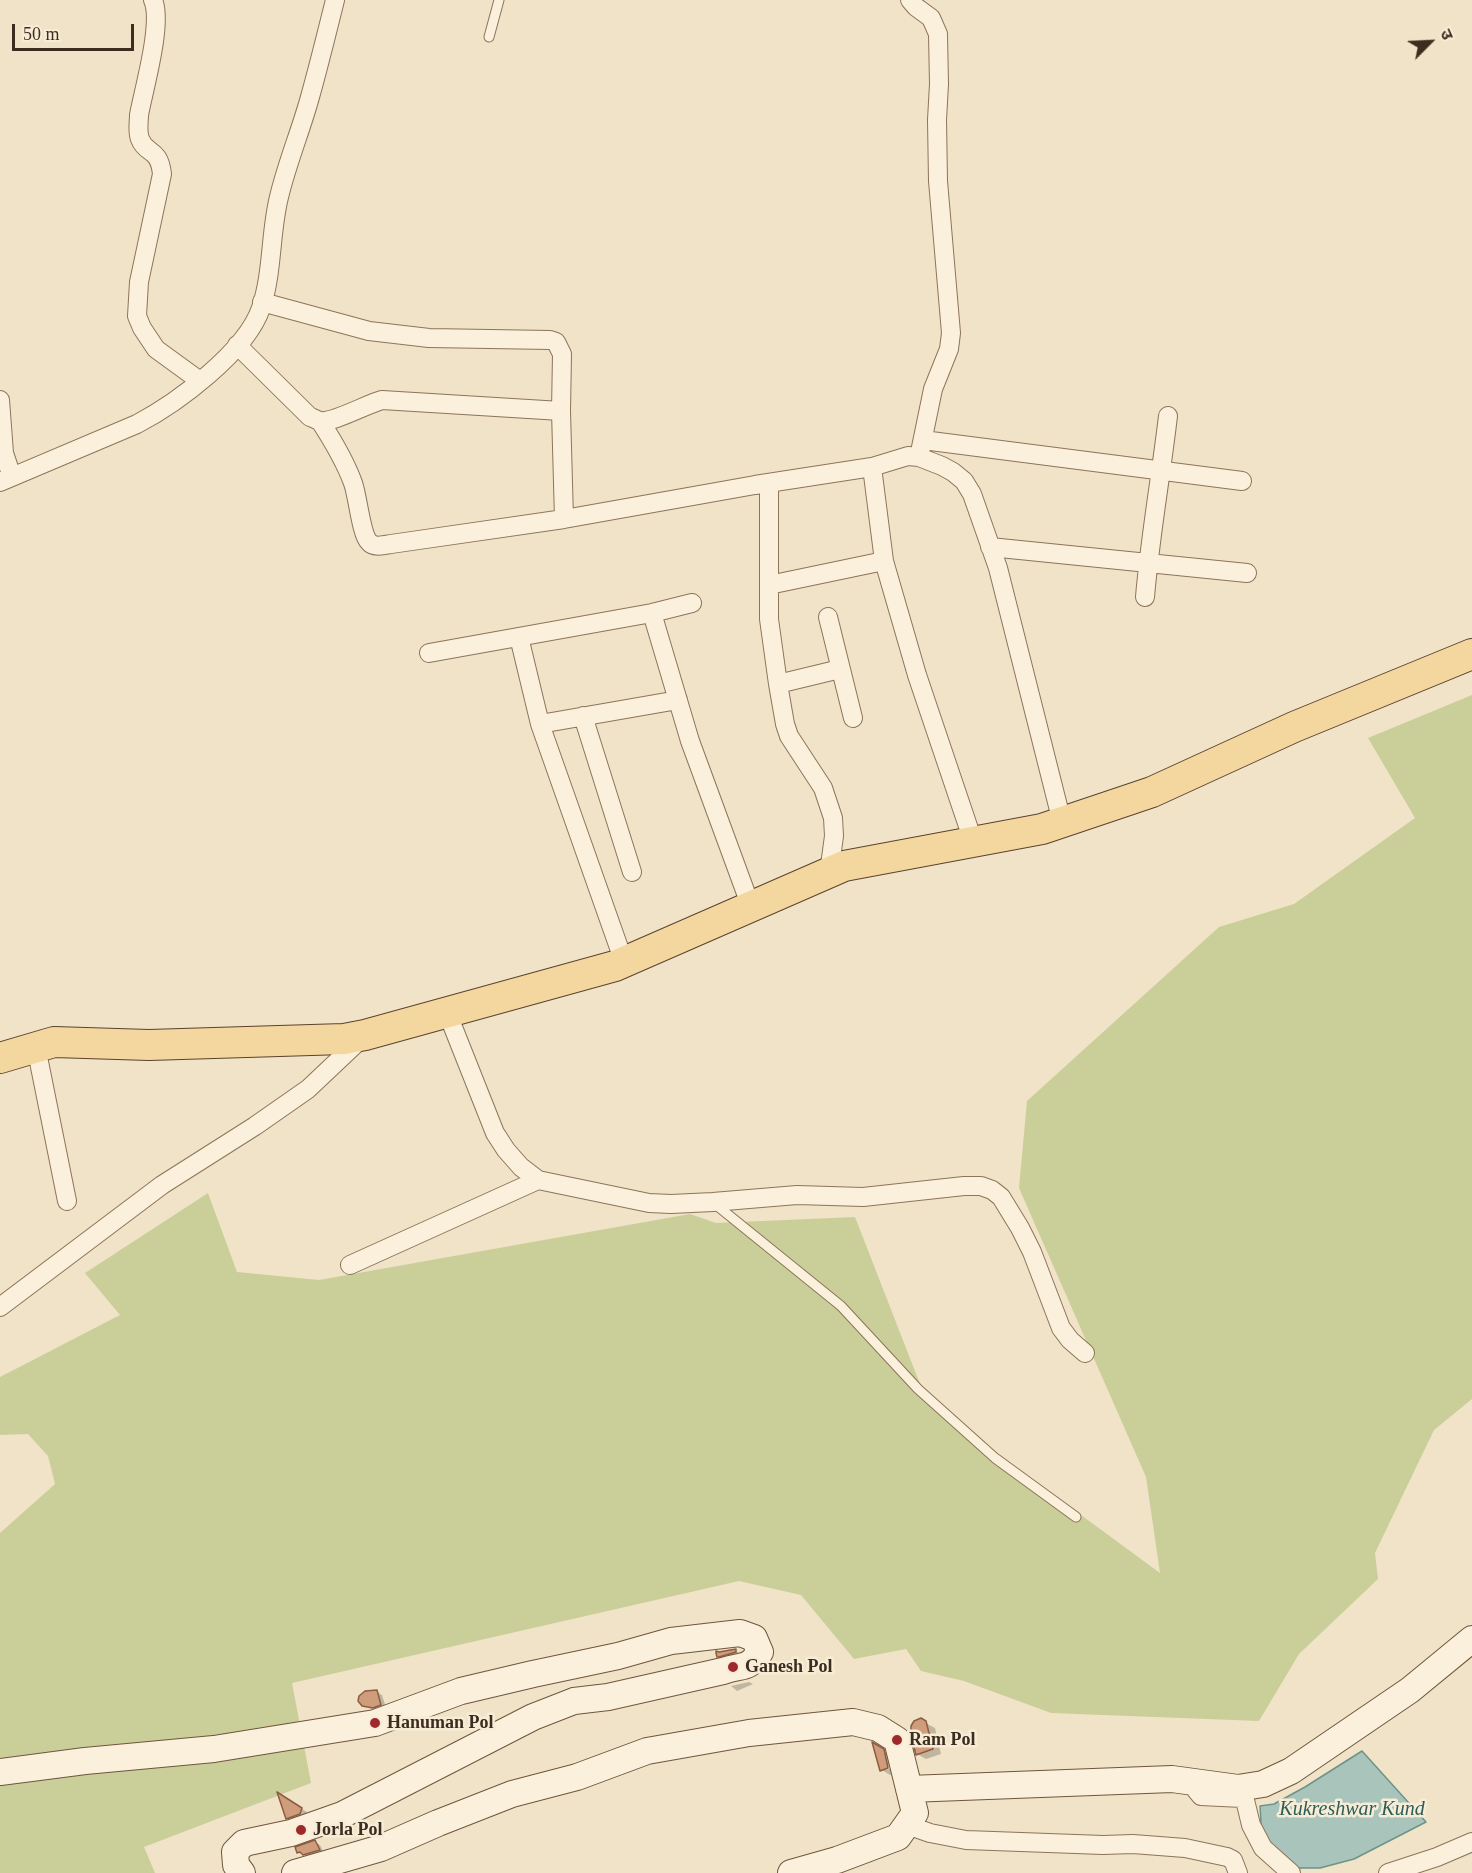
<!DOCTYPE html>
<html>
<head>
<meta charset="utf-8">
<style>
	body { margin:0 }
	#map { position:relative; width:1472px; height:1873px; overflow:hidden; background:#f0e3c7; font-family:"Times New Roman","Noto Sans Devanagari",serif }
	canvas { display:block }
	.north { position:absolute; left:1400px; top:12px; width:60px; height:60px; -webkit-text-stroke:4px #f7edd7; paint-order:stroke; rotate:66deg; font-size:16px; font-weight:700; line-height:24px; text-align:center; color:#3d2d20 }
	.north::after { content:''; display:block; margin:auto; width:21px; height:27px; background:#3d2d20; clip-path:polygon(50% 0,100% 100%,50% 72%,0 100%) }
	.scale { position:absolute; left:12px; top:24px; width:122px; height:27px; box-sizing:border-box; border:3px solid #3d2d20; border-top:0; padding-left:8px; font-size:18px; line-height:21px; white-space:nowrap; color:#3d2d20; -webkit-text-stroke:4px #f7edd7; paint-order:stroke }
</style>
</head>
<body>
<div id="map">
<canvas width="1472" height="1873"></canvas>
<div class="north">उ</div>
<div class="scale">50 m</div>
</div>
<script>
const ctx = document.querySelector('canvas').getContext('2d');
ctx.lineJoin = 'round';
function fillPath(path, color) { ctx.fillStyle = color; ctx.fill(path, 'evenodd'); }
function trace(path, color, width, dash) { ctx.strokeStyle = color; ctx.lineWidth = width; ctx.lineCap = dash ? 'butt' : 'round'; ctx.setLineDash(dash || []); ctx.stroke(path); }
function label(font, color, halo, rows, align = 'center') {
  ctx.font = font + ' "Times New Roman",serif'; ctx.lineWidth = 5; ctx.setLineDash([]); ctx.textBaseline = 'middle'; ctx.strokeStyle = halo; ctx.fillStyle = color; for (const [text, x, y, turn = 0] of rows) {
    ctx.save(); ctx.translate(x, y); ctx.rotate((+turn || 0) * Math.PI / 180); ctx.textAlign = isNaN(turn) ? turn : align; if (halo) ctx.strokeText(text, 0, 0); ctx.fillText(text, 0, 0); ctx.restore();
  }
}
fillPath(new Path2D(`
	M1472,695V1399L1434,1430L1375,1553L1378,1579L1299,1654L1259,1721L1051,1713L964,1681L921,1671L906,1649L854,1659L801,1595L739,1581L292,1683L311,1783L144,1847L155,1873H0V1533L55,1484L48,1456L28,1434L0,1435V1377L120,1315L85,1273L208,1193L237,1272L319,1280L690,1214L716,1223L855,1217L927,1402L1160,1573L1146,1477L1019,1188L1027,1101L1219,927L1294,904L1415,818L1368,738Z`), '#cacf9a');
const water = new Path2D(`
	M1362,1751L1426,1822L1354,1859L1320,1868H1290L1262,1839L1260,1806L1274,1804L1305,1787Z`);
fillPath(water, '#a8c4bb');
trace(water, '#6e9389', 1.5);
fillPath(new Path2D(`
	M735,1650L741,1655L724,1659L719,1656Z
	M749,1682L753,1684L737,1691L731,1686Z
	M377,1692L382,1695L386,1708L380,1710L369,1708L363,1705Z
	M920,1720L935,1728L941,1754L926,1759L917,1754Z
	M874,1745L892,1756L894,1764L886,1767V1770L895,1767L897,1773L890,1775L882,1770Z
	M282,1797L307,1812L306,1817L293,1821L287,1818Z
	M315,1842L320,1845L324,1853L310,1857L298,1852Z`), '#0003');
const building = new Path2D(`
	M736,1649V1652L719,1657H717L716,1653V1651L719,1652Z
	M377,1690L381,1705L373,1708L362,1706L358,1701L359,1696L365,1691Z
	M921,1718L926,1721L933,1749L916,1755L911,1735V1726L914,1721Z
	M872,1742L884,1749L888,1768L880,1771Z
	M277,1792L302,1808L300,1814L286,1819Z
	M315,1840L320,1850L303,1855L300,1852L297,1853L295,1847Z`);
fillPath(building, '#cf9c7c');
trace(building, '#8d5d40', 1.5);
const lane = new Path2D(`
	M489,37L499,0
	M715,1204L841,1306L918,1389L995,1458L1076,1517`);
const street = new Path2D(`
	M153,0C163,23 144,88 139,115C139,122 137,131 140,139C146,155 159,147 162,174L139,282L137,316L142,328L156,349L200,381
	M910,0L916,7L931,18L938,34L939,84L937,120L938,181L951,333L949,349L933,389L919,457
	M262,302L369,331L429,338L550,340L556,342L562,354L561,411L564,519
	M237,345L310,417C314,418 316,420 320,421C333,423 367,404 382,400L561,411
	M0,400L4,453L12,477
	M320,421C333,441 345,461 353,483C358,497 361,534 369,542C374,548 385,545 391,544L564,519L755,485L872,467L908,456L919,457L942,466L953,472L964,481L972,494L998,568L1062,822
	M923,440L1242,481
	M872,467L884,561L917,675L973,841
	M0,482L137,424C177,403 246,352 261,308C273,272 270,233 279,197C287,163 301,130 310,97C319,65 327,32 335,0
	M769,483V619L778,684L785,724L789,736L823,788L833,818L834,836L829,873
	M990,547L1247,573
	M769,585L884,561
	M1145,597C1150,537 1161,476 1168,416
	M652,613L690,741L751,907
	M828,617L853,718
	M519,637L540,724L624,962
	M429,653L652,613L692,603
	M778,684L840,669
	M583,716L632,872
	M540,724L678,700
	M447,1012L495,1133L506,1150L521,1167L538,1180L649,1203L671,1204L713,1202L797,1195L863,1197L964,1186H981L992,1190L1001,1197L1020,1228L1032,1252L1061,1328L1070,1340L1085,1353
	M36,1047L67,1201
	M350,1265L538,1180
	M0,1307L162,1185L255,1126L308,1089L362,1038
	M1195,1782L1196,1790L1201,1796L1242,1798L1245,1800L1251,1825L1263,1848L1291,1873
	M907,1825L930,1833L966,1840L1103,1845L1133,1844L1185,1848L1227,1857L1233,1860L1238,1873
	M1388,1873L1437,1857L1472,1842`);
const secondary = new Path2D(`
	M0,1772L85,1761L214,1749L375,1723L461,1691L533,1674L618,1656L671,1641L740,1633L754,1638L760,1652C747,1671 742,1664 723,1671L608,1697L574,1701L533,1717L342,1815L291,1833L244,1843L235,1852L236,1865L242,1873
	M909,1789L1172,1779L1238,1788L1263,1784L1291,1771L1410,1690L1472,1639
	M295,1873L381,1848L438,1823L512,1794L577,1777L647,1751L749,1733L853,1722L878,1728L897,1740L915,1813L898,1837L837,1860L791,1873`);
const primary = new Path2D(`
	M0,1058L54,1042L149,1045L344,1039L365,1035L615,966L844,866L1042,829L1152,792L1294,727L1472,654`);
trace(lane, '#8d745b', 11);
trace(street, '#8d745b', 20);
trace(secondary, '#6f553e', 28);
trace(primary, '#5b422f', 32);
trace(lane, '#faf0db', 9);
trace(street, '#faf0db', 18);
trace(secondary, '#faf0db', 26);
trace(primary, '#f3d79f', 30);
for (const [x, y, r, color] of [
	[733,1667,6,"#9e292d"],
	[375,1723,6,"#9e292d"],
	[897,1740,6,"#9e292d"],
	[301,1830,6,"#9e292d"]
]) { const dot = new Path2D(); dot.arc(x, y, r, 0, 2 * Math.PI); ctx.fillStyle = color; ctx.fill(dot); trace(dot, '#f7edd7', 2); }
label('bold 18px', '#3d2d20', '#f7edd7', [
	["Ganesh Pol",745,1667],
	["Hanuman Pol",387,1723],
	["Ram Pol",909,1740],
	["Jorla Pol",313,1830]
], 'left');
label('italic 20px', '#2e5d59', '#f7edd7', [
	["Kukreshwar Kund",1352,1810]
]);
</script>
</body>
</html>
